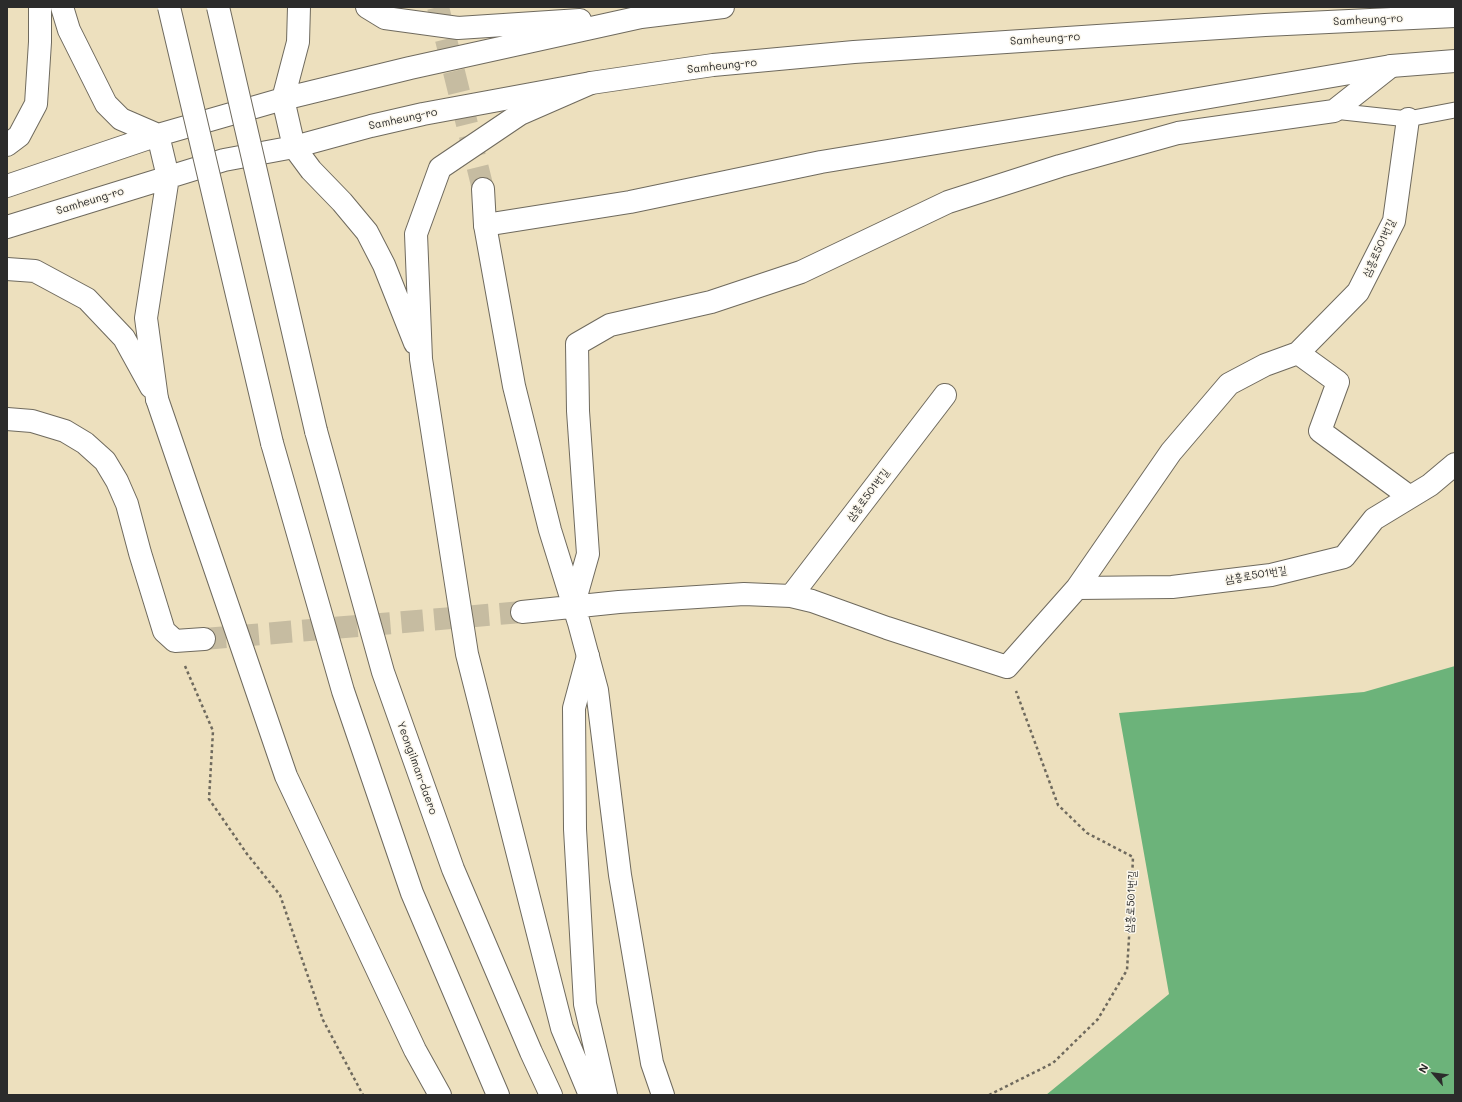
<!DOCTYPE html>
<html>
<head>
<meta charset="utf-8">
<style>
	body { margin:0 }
	#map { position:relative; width:1462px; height:1102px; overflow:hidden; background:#ede0be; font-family:Mali,sans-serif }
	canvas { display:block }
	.frame { position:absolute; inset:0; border:8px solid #2b2b2b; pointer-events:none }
	.north { position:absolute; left:1414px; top:1054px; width:40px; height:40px; -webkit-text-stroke:3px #fbf7ec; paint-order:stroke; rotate:298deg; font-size:11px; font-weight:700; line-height:16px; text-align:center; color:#2b2b2b }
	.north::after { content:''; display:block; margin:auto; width:14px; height:18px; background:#2b2b2b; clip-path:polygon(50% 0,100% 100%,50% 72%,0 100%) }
</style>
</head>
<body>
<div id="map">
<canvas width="1462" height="1102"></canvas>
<div class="frame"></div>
<div class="north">N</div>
</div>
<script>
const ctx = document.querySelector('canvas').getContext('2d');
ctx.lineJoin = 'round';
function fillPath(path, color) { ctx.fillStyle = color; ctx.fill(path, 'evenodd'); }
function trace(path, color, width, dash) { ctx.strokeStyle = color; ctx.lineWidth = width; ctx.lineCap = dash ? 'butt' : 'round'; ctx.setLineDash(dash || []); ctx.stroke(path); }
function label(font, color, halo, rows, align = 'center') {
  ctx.font = font + ' Mali,"Poor Story",sans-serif'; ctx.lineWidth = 3; ctx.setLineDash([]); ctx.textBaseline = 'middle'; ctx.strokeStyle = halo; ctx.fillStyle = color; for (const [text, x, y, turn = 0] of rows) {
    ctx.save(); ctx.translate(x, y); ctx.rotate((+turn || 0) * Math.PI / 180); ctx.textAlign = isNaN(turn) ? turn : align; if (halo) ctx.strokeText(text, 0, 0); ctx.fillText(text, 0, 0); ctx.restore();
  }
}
fillPath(new Path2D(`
	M1455,666V1095H1046L1169,994L1119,713L1364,692Z`), '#6cb37a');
trace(new Path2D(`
	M438,7L483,189
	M204,639L522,612`), '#c6bca1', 22, [22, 11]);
const service = new Path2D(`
	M1334,111L1408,119L1455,110`);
const minor = new Path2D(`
	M483,189L485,225L514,386L550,530L579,623L597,690L620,875L652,1063L663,1095
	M1298,353L1338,382L1320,431L1410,497
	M7,419L32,421L65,431L85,443L105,461L117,481L127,504L140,553L164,631L175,641L204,639
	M1077,588L1171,452L1229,384L1265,365L1298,353L1358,292L1394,221L1408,119
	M791,596L945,395
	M573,607L588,554L578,411L577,344L610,325L711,302L801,272L948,202L1060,166L1178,133L1334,111L1391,66
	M522,612L619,602L744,594L791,596L812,601L887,628L1007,667L1077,588L1172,587L1271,575L1344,557L1374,519L1430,485L1455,464`);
const secondary = new Path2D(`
	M62,7L69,30L106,104L121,119L158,135
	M367,7L385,18L458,28L580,20
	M7,145L19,136L36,104L40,42V7
	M294,147L283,99L298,42L299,7
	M7,186L158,135L283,99L410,68L641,17L723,7
	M485,225L630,202L821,162L1070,121L1391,66L1455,61
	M7,227L224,160L294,147L371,126L423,114L591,83L713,65L854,52L1265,25L1455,16
	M7,269L35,271L87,299L124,338L151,387
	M157,399L146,318L168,177L158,135`);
const trunk = new Path2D(`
	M294,147L311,170L342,202L367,232L384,265L415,343
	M157,399L286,776L415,1050L440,1095
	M316,431L383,672L453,869L531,1052L551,1095
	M272,443L343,691L412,893L498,1095
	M588,656L574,708L575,829L585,1004L606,1095
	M590,1095L562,1028L467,654L421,359L416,234L440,168L520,114L591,83`);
trace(service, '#6f6a5e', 17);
trace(minor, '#6f6a5e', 24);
trace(secondary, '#6f6a5e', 24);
trace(trunk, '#6f6a5e', 24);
trace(new Path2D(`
	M185,666L213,731L209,799L247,854L280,895L323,1020L363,1095
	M989,1095L1053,1063L1098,1019L1127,970L1130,922L1133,857L1087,833L1058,805L1016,691`), '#6f6a5e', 2.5, [3, 3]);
trace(service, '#fff', 15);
trace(minor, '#fff', 22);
trace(secondary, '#fff', 22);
trace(trunk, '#fff', 22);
const trunkBridge = new Path2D(`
	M169,7L272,443
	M218,7L316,431`);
trace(trunkBridge, '#6f6a5e', 24, []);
trace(trunkBridge, '#fff', 22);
label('11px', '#2b2b2b', '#fbf7ec', [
	["Samheung-ro",1368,20,-3],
	["Samheung-ro",1045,39,-4],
	["Samheung-ro",722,66,-6],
	["Samheung-ro",403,119,-12],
	["Samheung-ro",90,201,-17],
	["삼흥로501번길",1379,248,-65],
	["삼흥로501번길",868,495,-53],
	["삼흥로501번길",1256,575,-9],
	["Yeongilman-daero",417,768,70],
	["삼흥로501번길",1131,902,-87]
]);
</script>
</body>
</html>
